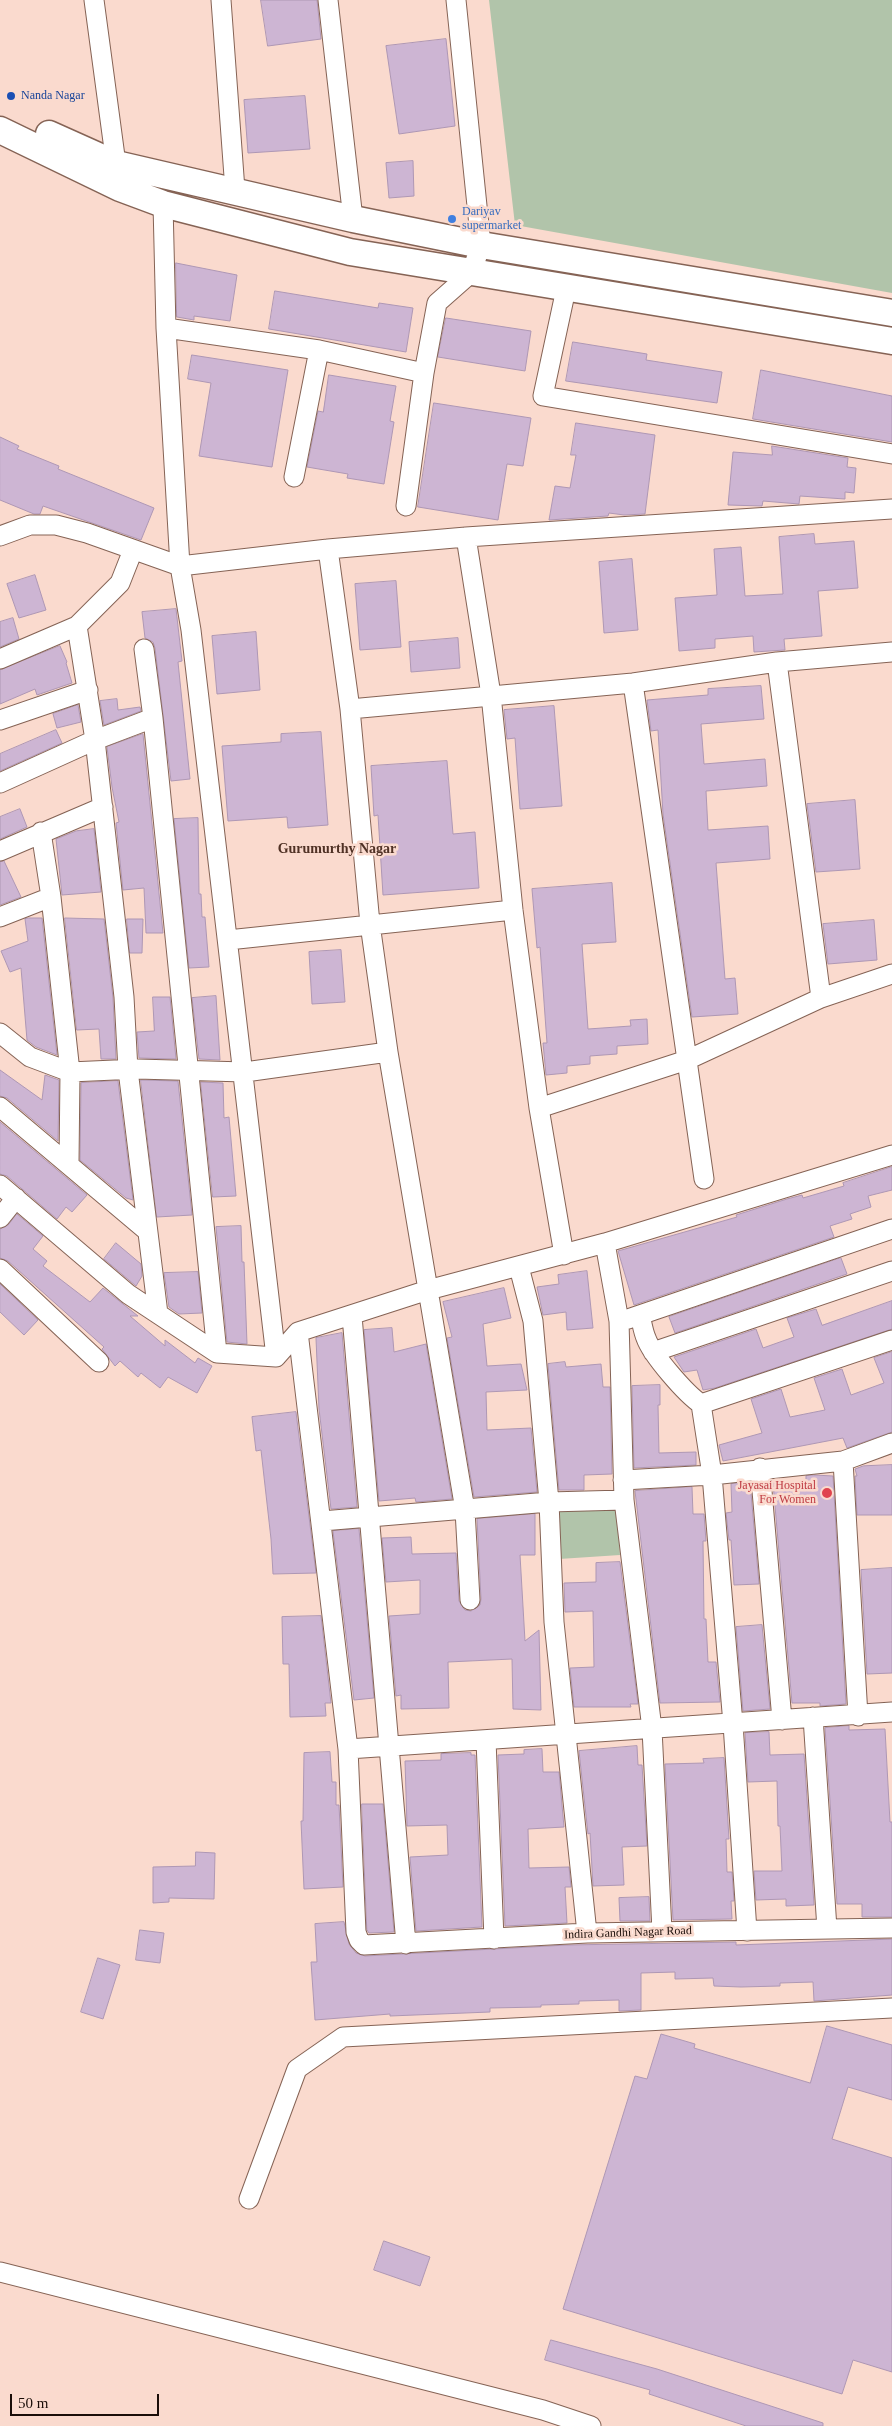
<!DOCTYPE html>
<html>
<head>
<meta charset="utf-8">
<style>
	body { margin:0 }
	#map { position:relative; width:892px; height:2426px; overflow:hidden; background:#fadace; font-family:"Times New Roman",serif }
	canvas { display:block }
	.scale { position:absolute; left:10px; top:2394px; width:149px; height:22px; box-sizing:border-box; border:2px solid #1a0d08; border-top:0; padding-left:6px; font-size:15px; line-height:18px; white-space:nowrap; color:#1a0d08; -webkit-text-stroke:4px #fadace; paint-order:stroke }
</style>
</head>
<body>
<div id="map">
<canvas width="892" height="2426"></canvas>
<div class="scale">50 m</div>
</div>
<script>
const ctx = document.querySelector('canvas').getContext('2d');
ctx.lineJoin = 'round';
function fillPath(path, color) { ctx.fillStyle = color; ctx.fill(path, 'evenodd'); }
function trace(path, color, width, dash) { ctx.strokeStyle = color; ctx.lineWidth = width; ctx.lineCap = dash ? 'butt' : 'round'; ctx.setLineDash(dash || []); ctx.stroke(path); }
function label(font, color, halo, rows, align = 'center') {
  ctx.font = font + ' "Times New Roman",serif'; ctx.lineWidth = 5; ctx.setLineDash([]); ctx.textBaseline = 'middle'; ctx.strokeStyle = halo; ctx.fillStyle = color; for (const [text, x, y, turn = 0] of rows) {
    ctx.save(); ctx.translate(x, y); ctx.rotate((+turn || 0) * Math.PI / 180); ctx.textAlign = isNaN(turn) ? turn : align; if (halo) ctx.strokeText(text, 0, 0); ctx.fillText(text, 0, 0); ctx.restore();
  }
}
fillPath(new Path2D(`
	M489,0H892V293L515,225Z
	M617,1508L620,1555L559,1559L556,1512Z`), '#b1c4aa');
const building = new Path2D(`
	M261,0H317L321,39L268,46Z
	M446,39L455,126L399,134L386,46Z
	M305,96L310,149L248,153L244,100Z
	M413,161L414,196L389,198L386,163Z
	M176,263L237,275L230,321L194,316V320L177,317Z
	M275,291L378,308L379,303L413,308L406,352L269,329Z
	M446,318L531,331L525,371L438,357Z
	M573,342L647,354L646,360L722,372L717,403L566,381Z
	M192,355L288,370L272,467L199,456L211,383L188,379Z
	M761,370L892,396V442L753,419Z
	M329,375L396,386L390,421L394,422L384,484L347,478L348,474L307,467L318,411L323,412Z
	M434,403L531,418L523,466L507,464L498,520L418,507Z
	M576,423L655,435L645,514L624,515L609,513L608,516L549,520L555,486L570,488L576,455H571Z
	M0,437L19,446L17,449L59,466L58,469L154,508L141,540L43,506L40,514H34L0,500Z
	M772,446L848,458L847,467L856,468L854,493L845,492V499L800,496L799,504L763,501L762,506L728,505L733,452L772,455Z
	M814,534L815,544L854,541L858,588L818,591L822,636L784,639L785,650L754,652L753,636L715,639V648L679,651L675,598L717,595L714,549L741,547L745,596L783,594L779,537Z
	M632,559L638,630L604,633L599,562Z
	M35,575L46,610L19,618L7,584Z
	M396,581L401,647L360,650L355,584Z
	M176,609L182,661L178,662L190,779L171,781L155,648L153,642L145,638L142,612Z
	M13,618L19,639L0,647V622Z
	M256,632L260,690L217,694L212,636Z
	M458,638L460,668L411,672L409,642Z
	M60,646L67,662L66,663L72,683L37,695L35,689L0,704V670Z
	M761,686L764,719L701,724L704,764L765,759L767,786L706,791L708,830L768,826L770,859L716,863L725,979L735,978L738,1014L692,1017L663,814L658,730L651,731L647,700L708,695V689Z
	M117,699L118,710L140,707L141,711L104,725L100,701Z
	M78,705L81,722L57,728L53,714Z
	M554,706L562,806L520,809L515,738L507,739L504,710Z
	M56,730L62,743L0,771V754Z
	M321,732L328,825L288,828L287,817L228,821L222,746L281,742V734Z
	M143,734L163,933H146L144,888L123,890L116,823L119,822L112,787L107,747Z
	M447,761L453,834L475,832L479,888L383,895L378,815L374,816L371,766Z
	M855,800L860,869L816,872L807,804Z
	M20,809L27,827L0,839V817Z
	M198,818L199,894H201L202,917H205L209,967L189,968L174,819Z
	M94,829L101,892L62,895L56,839L76,831Z
	M4,861L21,897L0,905V862Z
	M612,883L616,942L582,944L588,1029L631,1026L630,1020L647,1019L648,1044L617,1046V1054L590,1056V1064L567,1066V1073L546,1075L543,1043H547L540,947L537,948L532,889Z
	M29,918H42L57,1055L36,1047L27,1040L21,968L10,972L1,951L28,941L25,919Z
	M65,918L104,919L113,998L116,1059H101L99,1029L77,1030Z
	M127,919H143L142,953H130Z
	M874,920L877,960L828,964L823,924Z
	M341,950L345,1002L312,1004L309,952Z
	M216,996L220,1060L199,1059L192,998Z
	M153,997H170L176,1059L139,1058L137,1032L154,1031Z
	M0,1070L42,1100L45,1075L59,1080L58,1141L7,1098L0,1096Z
	M141,1080L178,1081L192,1215L157,1217Z
	M118,1081L133,1200L126,1198L80,1160L81,1083Z
	M201,1082L223,1083L224,1118L229,1117L236,1196L213,1197Z
	M0,1122L87,1195L72,1212L66,1207L57,1219L7,1176L0,1174Z
	M892,1167V1190L868,1196L871,1207L850,1214L852,1219L830,1226L834,1237L634,1305L618,1251L737,1217L736,1215L787,1199L802,1195L803,1198L844,1186L843,1183Z
	M17,1214L43,1236L33,1249L47,1261L43,1266L90,1302L103,1288L138,1316H130L165,1346V1340L195,1363L198,1358L212,1366L197,1393L168,1377L160,1388L141,1373L138,1377L120,1361L115,1366L102,1349L104,1347L8,1261L0,1258V1229L8,1225Z
	M241,1226L242,1262H244L247,1344L227,1342L216,1227Z
	M116,1243L141,1264L142,1276L136,1286L104,1259Z
	M841,1258L847,1274L675,1333L669,1317Z
	M587,1271L593,1328L567,1330L566,1312L543,1315L537,1287L559,1284L558,1275Z
	M198,1272L202,1313L179,1314L169,1307L164,1273Z
	M0,1284L38,1320L24,1335L0,1312Z
	M504,1288L511,1318L483,1324L487,1366L521,1364L527,1390L486,1392L487,1430L531,1428L537,1492L474,1497L447,1338L452,1337L443,1302Z
	M892,1301V1329L715,1388L703,1390L697,1370L684,1372L674,1357L756,1329L763,1348L794,1337L787,1318L816,1309L822,1325Z
	M392,1328L394,1352L426,1344L452,1499L416,1502L415,1498L379,1501L364,1330Z
	M342,1333L357,1507L331,1509L319,1409L316,1338Z
	M892,1352V1432L847,1448L843,1438L723,1461L719,1445L762,1433L751,1399L781,1389L790,1417L825,1410L814,1378L842,1369L851,1395L884,1383L874,1358Z
	M565,1362L566,1367L601,1364L603,1387H610L612,1474L584,1475V1490H559L548,1364Z
	M660,1385V1405H658L659,1453L696,1452V1465L634,1468L632,1386Z
	M296,1412L316,1573L273,1574L271,1539L261,1450L256,1451L252,1417Z
	M892,1465V1515H857L855,1476H857L855,1469L863,1466Z
	M814,1475L833,1476L846,1704L820,1706V1703H792L773,1483L806,1484V1476Z
	M750,1482L759,1584L734,1585L731,1540H729L726,1513L732,1512L731,1484Z
	M692,1487L693,1514H704L706,1541H703L704,1619H706L708,1662H716L720,1702L660,1703L635,1491Z
	M535,1514V1555H520L525,1641L539,1630L541,1710L513,1709L512,1659L448,1662L449,1708L401,1709V1695L396,1696L389,1616L420,1614V1580L386,1582L382,1538L411,1537L412,1554L456,1553L459,1601L465,1610L471,1611L480,1605L481,1599L477,1519Z
	M359,1529L374,1698L354,1700L333,1531Z
	M620,1562L638,1704H630L631,1707H574L570,1668L594,1667L593,1611L565,1612L564,1583L596,1582V1563Z
	M892,1568V1673L867,1674L861,1570Z
	M321,1616L331,1703H325L326,1716L290,1717L289,1664H283L282,1617Z
	M762,1625L770,1709L743,1711L736,1627Z
	M849,1726V1730L885,1729L890,1822H892V1917H862V1904H837L825,1728Z
	M769,1732L770,1755L804,1754L814,1905L786,1906V1899L756,1900L754,1871H782L780,1826H778L777,1781L748,1782L745,1733Z
	M637,1746L638,1765H642L647,1846L622,1847L624,1885L593,1886L590,1833L588,1834L579,1751Z
	M542,1749L543,1772H559L564,1827L528,1829L529,1868L569,1867L571,1887H565L567,1923L505,1926L498,1755L524,1754V1750Z
	M330,1752L332,1782H336V1805H339L343,1887L304,1889L301,1821H303L304,1753Z
	M471,1753V1755H475L482,1927L416,1931L410,1857L448,1855L447,1825L407,1826L405,1761L441,1760V1754Z
	M724,1758L729,1839H726L727,1872H732L734,1901H731L732,1919L673,1920L665,1764L704,1763L703,1759Z
	M362,1804H383L394,1932L369,1933L367,1930Z
	M196,1852L215,1853L214,1899L169,1898V1902L153,1903V1867L195,1866Z
	M649,1897L650,1921H620L619,1898Z
	M344,1922L349,1944L356,1953L365,1956L567,1945L736,1942V1945L892,1939V1995L814,2001L813,1982L780,1983V1986L741,1987L714,1986L713,1978L675,1979V1972L641,1973V2010L619,2011V2000L579,2001V2004L541,2005V2007L490,2008V2012L390,2016V2014L315,2020L311,1962H317L315,1924Z
	M140,1930L164,1933L160,1963L136,1960Z
	M98,1958L120,1965L103,2019L81,2012Z
	M827,2026L892,2045V2100L848,2087L832,2139L892,2158V2372L853,2360L842,2394L563,2309L635,2076L647,2079L661,2034L695,2044L694,2048L810,2083Z
	M384,2241L430,2257L420,2286L374,2270Z
	M551,2340L657,2369L823,2423V2426H746L649,2394L650,2390L545,2360Z`);
fillPath(building, '#cdb5d3');
trace(building, '#ae97b4', 1);
const street = new Path2D(`
	M94,0L116,164
	M221,0L235,190
	M328,0L353,219
	M163,204L166,328L180,566L191,630L276,1357
	M566,289L543,396L892,454
	M166,328L319,350L424,373
	M294,477L319,350
	M406,506L424,373L437,303L471,273L481,245L456,0
	M0,536L30,525H56L87,533L180,566L328,549L466,537L892,509
	M466,537L491,695L513,910L539,1108L564,1255
	M328,549L350,709L370,924L388,1052L465,1510L470,1600
	M77,626L120,583L133,550
	M144,649L153,718
	M0,659L77,626L95,740L124,997L128,1070L158,1314
	M777,662L821,998
	M633,683L704,1179
	M350,709L633,683L777,662L892,652
	M0,720L88,690
	M0,783L95,740L153,718L217,1353
	M41,832L51,897L70,1072L69,1163
	M0,851L103,807
	M0,917L51,897
	M228,940L513,910
	M0,1033L30,1057L70,1072L137,1069L245,1072L388,1052
	M0,1107L146,1230
	M539,1108L687,1060L821,998L892,974
	M0,1185L128,1294L217,1353L276,1357L298,1332L428,1290L605,1243L892,1155
	M0,1218L16,1198
	M605,1243L619,1321L624,1500L652,1729L662,1931
	M519,1267L533,1321L549,1502L554,1622L587,1933
	M0,1269L99,1362
	M640,1315C642,1323 643,1331 646,1338C652,1355 686,1394 701,1404L712,1475L733,1724L747,1931
	M352,1316L406,1944
	M628,1319L892,1229
	M298,1332L348,1749L356,1932L359,1940L364,1945L587,1933L892,1928
	M653,1352L892,1271
	M701,1404L892,1340
	M843,1461L858,1716
	M760,1468L782,1720
	M623,1480L712,1475L843,1461L892,1443
	M322,1521L549,1502L624,1500
	M813,1717L827,1929
	M486,1740L494,1939
	M348,1749L892,1712
	M249,2199L297,2069L343,2037L892,2008
	M0,2272L543,2410L591,2426`);
const secondary = new Path2D(`
	M0,130L120,188L163,204L350,252L892,341
	M49,134L116,164L353,219L481,245L892,313`);
trace(street, '#856355', 21);
trace(secondary, '#856355', 29);
trace(street, '#fff', 19);
trace(secondary, '#fff', 26);
for (const [x, y, r, color] of [
	[11,96,5,"#1a4fb4"],
	[452,219,5,"#3f7fe0"],
	[827,1493,6,"#e0444e"]
]) { const dot = new Path2D(); dot.arc(x, y, r, 0, 2 * Math.PI); ctx.fillStyle = color; ctx.fill(dot); trace(dot, '#fadace', 2); }
label('12px', '#164399', '#fadace', [
	["Nanda Nagar",21,96]
], 'left');
label('12px', '#366cbe', '#fadace', [
	["Dariyav",462,212],
	["supermarket",462,226]
], 'left');
label('12px', '#be3a42', '#fadace', [
	["Jayasai Hospital",816,1486],
	["For Women",816,1500]
], 'right');
label('12px', '#1a0d08', '#fadace', [
	["Indira Gandhi Nagar Road",628,1933,-2]
]);
label('bold 14px', '#4f3125', '#fadace', [
	["Gurumurthy Nagar",337,849]
]);
</script>
</body>
</html>
